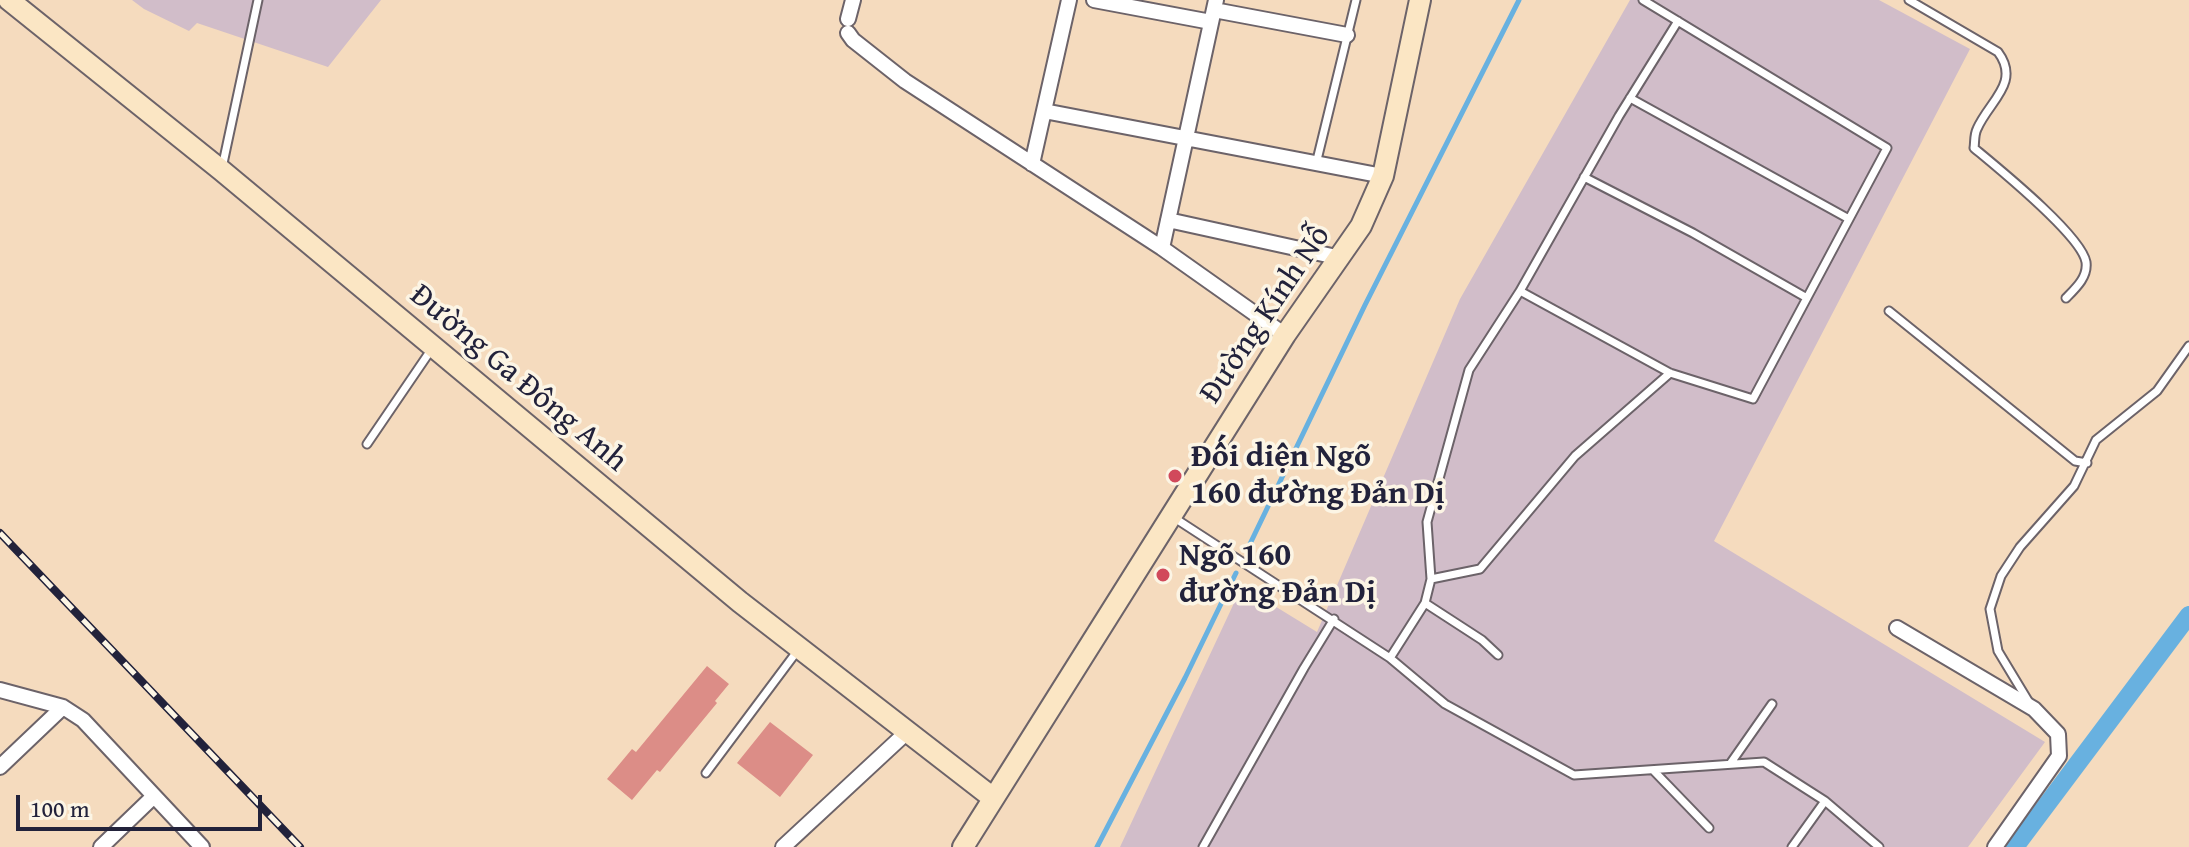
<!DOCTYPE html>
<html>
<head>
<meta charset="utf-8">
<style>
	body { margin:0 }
	#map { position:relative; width:2189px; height:847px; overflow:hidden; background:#f5dbbe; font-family:"Gentium Book Plus",serif }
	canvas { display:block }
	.scale { position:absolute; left:16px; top:795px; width:246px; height:36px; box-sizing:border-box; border:4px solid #22223b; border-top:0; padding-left:10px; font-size:24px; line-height:28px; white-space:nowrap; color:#22223b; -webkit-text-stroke:6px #fcf5e5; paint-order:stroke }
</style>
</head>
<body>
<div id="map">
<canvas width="2189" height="847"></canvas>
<div class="scale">100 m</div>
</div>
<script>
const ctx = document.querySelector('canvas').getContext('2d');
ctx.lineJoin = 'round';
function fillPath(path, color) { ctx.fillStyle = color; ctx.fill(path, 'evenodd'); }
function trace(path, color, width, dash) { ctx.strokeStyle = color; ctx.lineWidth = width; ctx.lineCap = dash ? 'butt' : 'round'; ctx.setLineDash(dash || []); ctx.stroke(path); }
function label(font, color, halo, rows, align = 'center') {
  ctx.font = font + ' "Gentium Book Plus",serif'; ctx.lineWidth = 7; ctx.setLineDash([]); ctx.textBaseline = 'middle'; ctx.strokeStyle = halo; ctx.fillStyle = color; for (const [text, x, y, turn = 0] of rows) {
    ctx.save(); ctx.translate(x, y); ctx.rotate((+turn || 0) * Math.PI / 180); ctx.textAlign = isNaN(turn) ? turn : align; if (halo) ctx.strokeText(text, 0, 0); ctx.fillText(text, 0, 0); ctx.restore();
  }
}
fillPath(new Path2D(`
	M132,0H381L328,67L197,23L189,31L144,9Z
	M1630,0H1879L1970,49L1714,541L2045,742L1968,847H1120L1242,586L1317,632L1460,299Z`), '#d1bdc9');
trace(new Path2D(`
	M1248,548L1365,305L1519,0
	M1097,847L1185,678L1236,573`), '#68b1e0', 5);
trace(new Path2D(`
	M2015,847L2189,615`), '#68b1e0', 18);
fillPath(new Path2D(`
	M707,666L729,684L715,701L717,703L660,772L657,770L632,800L607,779L632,749L636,752Z
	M770,722L813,755L780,797L737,763Z`), '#dc8d87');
const lane = new Path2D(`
	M1643,0L1887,148L1753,399L1670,373L1520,291L1469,370L1427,522L1431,579L1480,569L1575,456L1670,373
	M1909,0L1998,52C2021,83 1989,101 1977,129C1974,135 1975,142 1974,148C1998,168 2081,235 2086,262C2088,277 2076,288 2066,298
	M1630,98L1849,219
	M1316,164L1356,0
	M222,168L258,0
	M1584,177L1693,233L1807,298
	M1520,291L1619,116L1678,21
	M1889,311L2075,461L2087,463
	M367,444L431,350
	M1173,517L1390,658L1445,704L1574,775L1764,762L1825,801L1879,847
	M1431,579L1425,603L1482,640L1498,655
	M1390,658L1425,603
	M2030,704L1998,651L1990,609L2001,576L2020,547L2074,486L2096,440L2157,391L2189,346
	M1730,764L1772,704
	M1653,770L1709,828
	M706,773L798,650
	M1203,847L1304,668L1334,619
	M1792,847L1825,801`);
const street = new Path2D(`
	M1094,0L1211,22
	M1214,10L1347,35
	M848,19L853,0
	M848,33L853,40L905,81L1162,248L1285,335
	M1044,111L1383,176
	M1032,164L1069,0
	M1168,220L1341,258
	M1162,248L1216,0
	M1897,628L2034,709L2058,734L2059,756L1995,847
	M0,690L63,707L83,720L202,847
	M0,767L63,707
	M101,847L154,796
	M783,847L907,732`);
const secondary = new Path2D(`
	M9,0L221,170L740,602L993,798
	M963,847L1285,335L1361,226L1383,176L1420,0`);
trace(lane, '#6c6369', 11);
trace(street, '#6c6369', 18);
trace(secondary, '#6c6369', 24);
trace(lane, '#fff', 7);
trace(street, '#fff', 14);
trace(secondary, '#fbe6c4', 20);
const rail = new Path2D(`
	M0,533L300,847`);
trace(rail, '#22223b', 8);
trace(rail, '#fcf5e5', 5, [15]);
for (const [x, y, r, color] of [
	[1175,476,8,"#d1495b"],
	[1163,575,8,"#d1495b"]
]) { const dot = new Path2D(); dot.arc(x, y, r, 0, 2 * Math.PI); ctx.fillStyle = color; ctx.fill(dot); trace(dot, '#fcf5e5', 3); }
label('32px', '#22223b', '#fcf5e5', [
	["Đường Kính Nỗ",1266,315,-56],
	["Đường Ga Đông Anh",518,379,40]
]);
label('bold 32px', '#22223b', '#fcf5e5', [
	["Đối diện Ngõ",1191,458],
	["160 đường Đản Dị",1191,495],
	["Ngõ 160",1179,557],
	["đường Đản Dị",1179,594]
], 'left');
</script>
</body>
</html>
